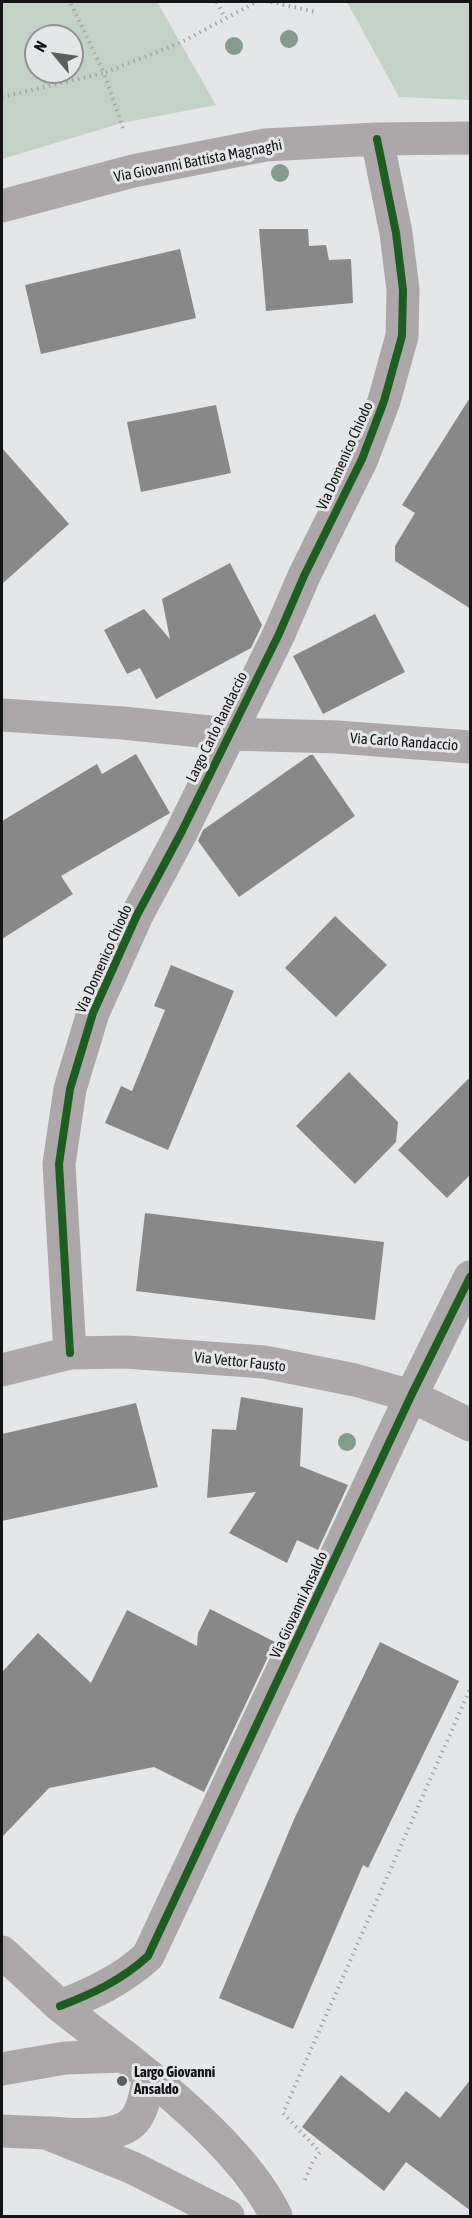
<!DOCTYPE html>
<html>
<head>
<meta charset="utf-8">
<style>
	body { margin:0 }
	#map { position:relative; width:472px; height:2218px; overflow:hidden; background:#e5e6e7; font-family:"Asap Condensed",sans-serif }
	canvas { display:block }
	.frame { position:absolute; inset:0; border:3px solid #131415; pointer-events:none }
	.north { position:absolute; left:24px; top:24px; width:60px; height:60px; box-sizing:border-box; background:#e4e6e8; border:2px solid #909294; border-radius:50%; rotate:299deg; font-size:16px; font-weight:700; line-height:24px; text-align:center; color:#131415 }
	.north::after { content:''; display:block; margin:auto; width:21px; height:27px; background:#5c5e5e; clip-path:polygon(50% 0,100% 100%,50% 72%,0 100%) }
</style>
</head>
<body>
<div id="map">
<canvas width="472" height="2218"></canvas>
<div class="frame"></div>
<div class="north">N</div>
</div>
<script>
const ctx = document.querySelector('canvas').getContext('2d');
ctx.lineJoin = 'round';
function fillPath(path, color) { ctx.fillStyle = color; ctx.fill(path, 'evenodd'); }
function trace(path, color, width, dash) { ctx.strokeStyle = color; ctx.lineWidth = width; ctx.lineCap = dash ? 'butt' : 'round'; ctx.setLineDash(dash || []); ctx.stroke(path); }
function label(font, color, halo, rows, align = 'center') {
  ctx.font = font + ' "Asap Condensed",sans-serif'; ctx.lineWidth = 6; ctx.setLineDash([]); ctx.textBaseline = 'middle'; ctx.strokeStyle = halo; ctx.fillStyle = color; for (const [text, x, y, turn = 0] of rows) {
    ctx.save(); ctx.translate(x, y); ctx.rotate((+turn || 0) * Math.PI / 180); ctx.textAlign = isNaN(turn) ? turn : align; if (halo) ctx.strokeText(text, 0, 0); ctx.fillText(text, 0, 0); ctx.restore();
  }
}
fillPath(new Path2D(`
	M2,2H157L216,105L122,123L2,159ZM36,36H72V72H36Z
	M347,2H470V100L399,97Z`), '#c3d2c7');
fillPath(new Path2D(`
	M259,229H308L309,246L326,245L329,260L351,259L353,303L266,311Z
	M180,249L196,318L41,354L25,285Z
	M471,396V609L395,561V546L415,513L402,505Z
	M216,405L231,473L141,492L127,422Z
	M2,448L69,524L2,584Z
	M230,563L262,625L251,648L156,699L140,668L127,674L104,630L144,609L170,639L162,599Z
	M375,614L405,672L323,714L293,656Z
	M136,754L170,813L61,876L73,894L2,939V821L97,764L102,774Z
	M310,755H313L355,816L239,897L198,841L203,830Z
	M335,916L387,965L336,1017L285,968Z
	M171,965L234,991L168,1150L105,1123L121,1086L132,1091L165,1010L154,1006Z
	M349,1072L398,1122L396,1142L355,1184L296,1126Z
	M471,1076V1174L447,1198L398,1150Z
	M145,1213L384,1242L375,1320L136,1291Z
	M241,1397L303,1408L300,1466L348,1485L318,1550L297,1540L287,1563L229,1533L256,1492L207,1498L212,1429L236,1430Z
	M136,1403L158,1487L2,1521V1434Z
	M210,1609L275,1642L204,1792L154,1767L49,1788L2,1837V1672L38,1633L91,1683L127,1610L197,1646L198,1633Z
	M380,1642L459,1681L368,1868L363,1865L293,2029L219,1998L295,1817Z
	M341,2075L389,2113L406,2091L440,2118L471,2079V2211L406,2162L384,2191L302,2127Z`), '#888');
trace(new Path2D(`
	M217,2L225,18
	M271,2L316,12
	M2,97L104,73L70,2
	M123,128L104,73L182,42L256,2
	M305,2180L313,2161L320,2152L283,2113L470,1689`), '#a8a5a6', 4, [1.5, 4.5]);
trace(new Path2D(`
	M2,206L133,171L265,145L377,139L470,138
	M2,715L123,723L229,734L337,737L470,747
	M70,1353L59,1164L70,1089L93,1013L137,915L181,833L279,634L304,576L362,459L384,401L402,336L403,290L396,233L377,139
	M2,1370L70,1353L125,1352L264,1362L355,1380L411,1396L470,1425
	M2,1952L60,2006L124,2056
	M60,2006C92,1994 122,1980 148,1956L411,1396L470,1277
	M50,2133C73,2134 117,2140 134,2121C144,2109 146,2091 149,2076`), '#aca7a8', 33);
trace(new Path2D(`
	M2,2069L65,2058L124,2056C176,2097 247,2156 276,2216
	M2,2131L46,2133L133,2168L228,2216`), '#aba6a7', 33);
trace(new Path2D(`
	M70,1353L59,1164L70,1089L93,1013L137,915L181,833L279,634L304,576L362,459L384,401L402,336L403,290L396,233L377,139
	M60,2006C92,1994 122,1980 148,1956L411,1396L470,1277`), '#1b5e20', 8);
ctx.fillStyle = '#839c8b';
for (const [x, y] of [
	[289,39],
	[234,46],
	[280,173],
	[347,1442]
]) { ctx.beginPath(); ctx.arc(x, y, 9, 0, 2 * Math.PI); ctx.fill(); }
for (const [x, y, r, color] of [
	[122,2081,6,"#5c5e5e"]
]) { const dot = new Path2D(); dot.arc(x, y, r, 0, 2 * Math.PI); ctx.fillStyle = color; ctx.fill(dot); trace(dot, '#e4e6e8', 2); }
label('15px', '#131415', '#e4e6e8', [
	["Via Giovanni Battista Magnaghi",198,161,-11],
	["Via Domenico Chiodo",345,456,-66],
	["Largo Carlo Randaccio",217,727,-64],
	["Via Carlo Randaccio",404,742,4],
	["Via Domenico Chiodo",104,959,-66],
	["Via Vettor Fausto",240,1362,6],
	["Via Giovanni Ansaldo",299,1605,-65]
]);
label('bold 15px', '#131415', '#e4e6e8', [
	["Largo Giovanni",134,2072],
	["Ansaldo",134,2089]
], 'left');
</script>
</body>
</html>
